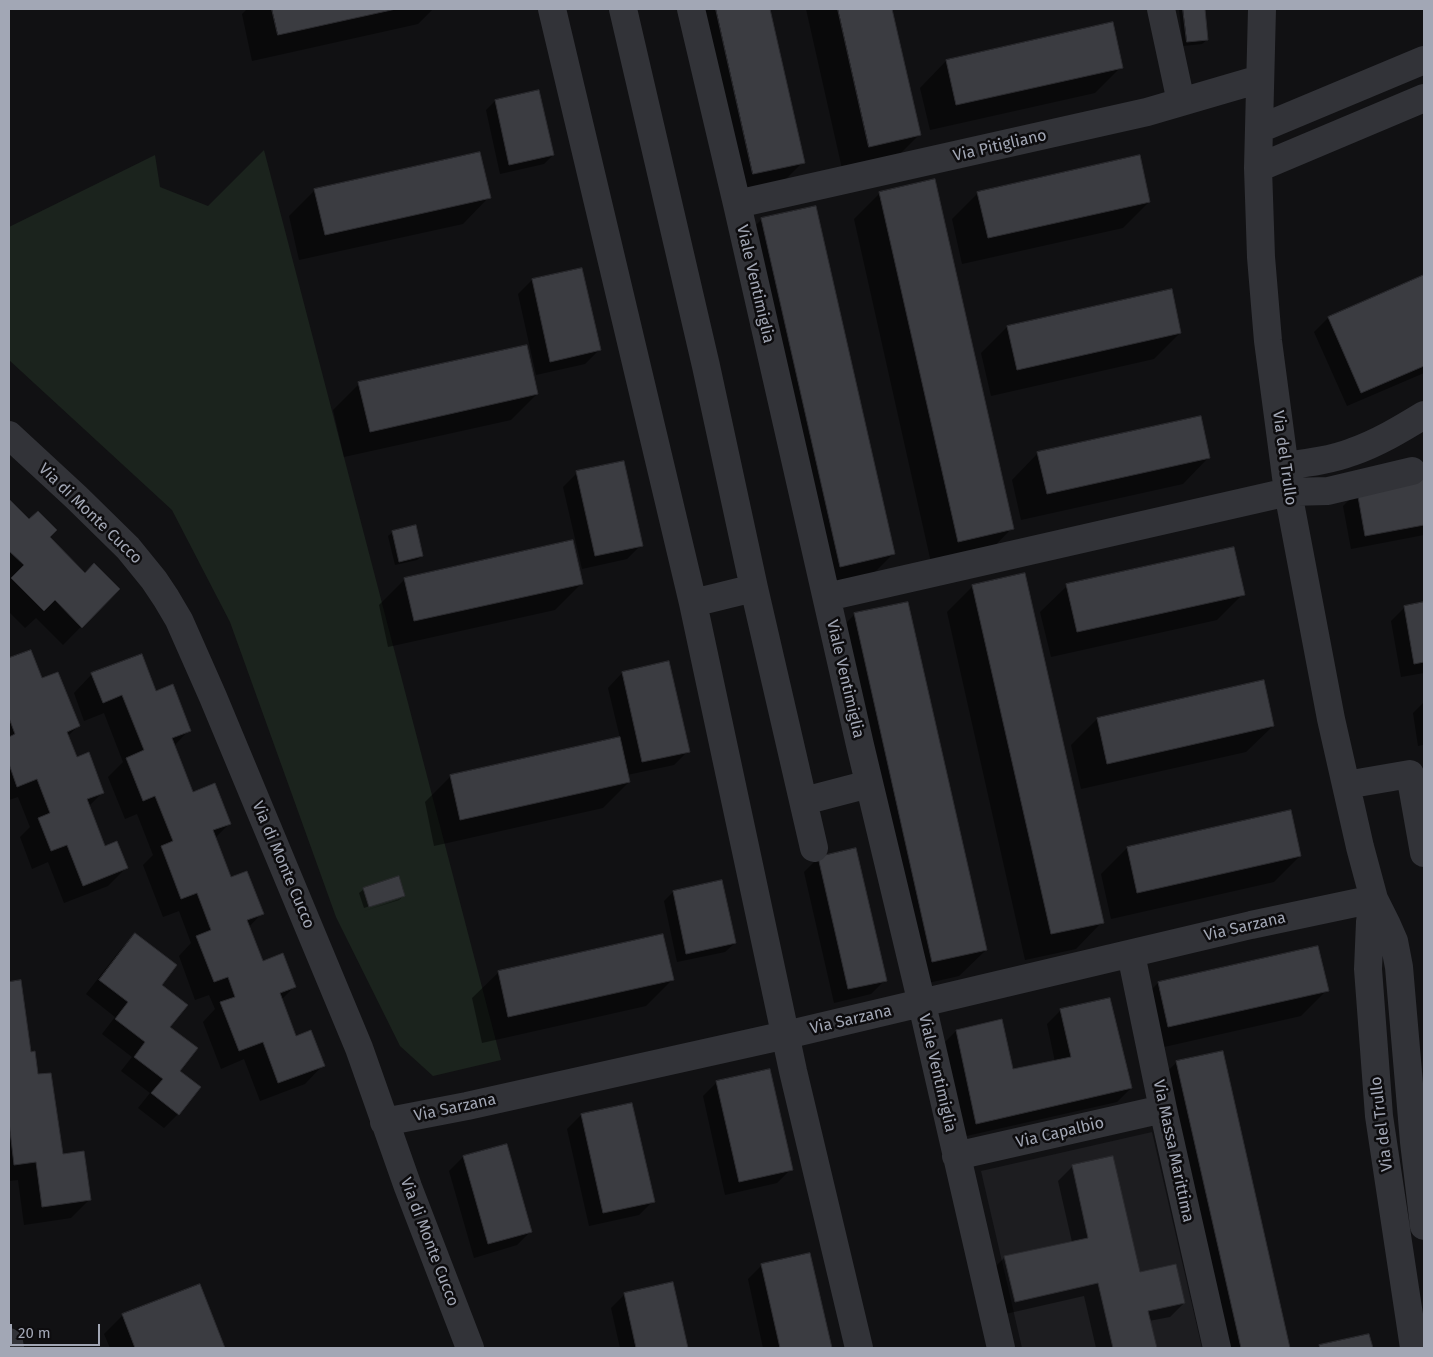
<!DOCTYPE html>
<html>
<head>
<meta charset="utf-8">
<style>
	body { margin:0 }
	#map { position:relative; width:1433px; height:1357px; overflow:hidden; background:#111113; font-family:"Fira Sans",sans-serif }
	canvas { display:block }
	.frame { position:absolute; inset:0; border:10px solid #a2a7b5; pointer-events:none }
	.scale { position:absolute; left:10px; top:1324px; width:90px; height:22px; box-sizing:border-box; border:2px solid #a2a7b5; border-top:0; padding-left:6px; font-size:15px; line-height:18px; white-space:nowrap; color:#a2a7b5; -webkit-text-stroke:4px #0d0c0e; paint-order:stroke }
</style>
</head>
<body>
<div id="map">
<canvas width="1433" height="1357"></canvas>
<div class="frame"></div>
<div class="scale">20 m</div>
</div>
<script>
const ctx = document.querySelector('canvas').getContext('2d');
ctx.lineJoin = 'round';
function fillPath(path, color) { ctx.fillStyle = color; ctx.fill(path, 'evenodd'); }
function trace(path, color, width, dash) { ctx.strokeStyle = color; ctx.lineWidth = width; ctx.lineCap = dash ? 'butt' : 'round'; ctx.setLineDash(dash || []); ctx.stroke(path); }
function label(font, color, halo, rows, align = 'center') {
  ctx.font = font + ' "Fira Sans",sans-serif'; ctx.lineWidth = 5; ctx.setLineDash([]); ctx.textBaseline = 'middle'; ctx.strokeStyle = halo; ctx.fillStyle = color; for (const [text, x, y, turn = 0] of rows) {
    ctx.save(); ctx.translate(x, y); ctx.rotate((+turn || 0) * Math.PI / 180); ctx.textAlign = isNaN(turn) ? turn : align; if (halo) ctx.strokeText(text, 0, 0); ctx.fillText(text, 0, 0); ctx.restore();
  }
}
fillPath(new Path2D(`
	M1152,1132L1202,1348H1022L981,1171Z`), '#1d1d20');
fillPath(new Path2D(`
	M264,150L501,1060L433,1076L400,1046L336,917L230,622L172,510L9,360V227L155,155L160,187L208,206Z`), '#1b231d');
fillPath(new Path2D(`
	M247,9H433L418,24L252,61L242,14Z
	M684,9H769L803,162L777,188L727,200Z
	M806,9H891L919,135L893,161L843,173Z
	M1179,9H1204L1207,40L1202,44L1183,46Z
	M946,61L1121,67L1095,93L930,130L920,88Z
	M495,101L553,155L544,164L500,174L486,110Z
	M315,190L489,197L463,224L299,260L289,216Z
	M880,193L1012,528L986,555L932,567L854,219Z
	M978,193L1149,202L1123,228L962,264L952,219Z
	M762,219L893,554L867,580L814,592L736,245Z
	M1424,276V373L1347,406L1314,332L1328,318Z
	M532,280L599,350L585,364L536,375L518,294Z
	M1007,327L1180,333L1154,359L991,396L981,353Z
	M359,384L537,394L511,420L344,457L333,410Z
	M1038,453L1209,457L1183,484L1021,520L1012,480Z
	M577,473L641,545L627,559L582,569L563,487Z
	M1424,480V535L1351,549L1343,506L1357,492Z
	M9,501L85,574L118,589L63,645L36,618L25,628L9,612Z
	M393,532L422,556L417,560L395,565L388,536Z
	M405,579L581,584L555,610L388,647L379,605Z
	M973,586L1102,922L1076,949L1025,960L947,612Z
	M1067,586L1243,594L1217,620L1051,657L1040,612Z
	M907,603L986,950L959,976L906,988L828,641L854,615Z
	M1424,603V673L1401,677L1391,621L1405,607Z
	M30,651L41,680L78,726L67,737L76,759L103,792L88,807L105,848L126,868L108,886L64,903L48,862L32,869L20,837L30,827L18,797L9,800V660Z
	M668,663L688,751L674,765L627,775L629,782L603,808L434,846L425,802L451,776L620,738L608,688L622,673Z
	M92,674L155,692L189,730L174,746L192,793L229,824L215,838L230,878L262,913L249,927L262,963L295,986L281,1000L295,1037L323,1065L305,1084L260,1101L244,1059L221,1069L203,1022L215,1009L209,995L195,1000L179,956L191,943L179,911L163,917L143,865L153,855L137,814L125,819L108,777L123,762L104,713L84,721L74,693Z
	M1424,702V752L1423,745L1418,746L1413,713Z
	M1097,719L1273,726L1246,752L1081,789L1071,745Z
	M1127,848L1300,856L1274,882L1111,919L1101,874Z
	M818,858L885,980L871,994L834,1003L804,872Z
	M721,882L735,943L725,952L677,962L664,901L673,892Z
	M364,889L404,895L399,900L364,911L400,899V896L364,908L359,893Z
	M135,935L160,985L178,1071L199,1087L178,1114L164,1128L138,1108L150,1093L121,1071L132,1057L102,1034L115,1017L86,994L121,949Z
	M499,972L672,980L646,1006L482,1043L472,998Z
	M20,982L30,1054L62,1156L89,1200L71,1218L24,1225L18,1180L9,1181V983Z
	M1158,983L1327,990L1301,1016L1142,1052L1132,1009Z
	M1061,1010L1131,1088L1117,1102L962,1137L942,1045L956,1031L1012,1071L1055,1062L1047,1024Z
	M1222,1052L1289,1348H1209L1150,1088L1177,1062Z
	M717,1082L791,1169L777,1183L725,1195L703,1096Z
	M632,1104L653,1201L639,1215L589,1226L567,1129L581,1115Z
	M463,1157L531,1231L517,1245L474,1258L449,1171Z
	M1112,1157L1139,1274L1184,1303L1170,1317L1149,1321L1155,1348H1096L1084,1296L1001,1315L991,1271L1005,1257L1072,1242L1058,1181L1072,1167Z
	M809,1255L831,1348H763L748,1279L762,1265Z
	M672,1283L687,1348H620L611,1308L625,1294Z
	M200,1286L224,1348H110L104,1334L123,1315Z
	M1369,1335L1372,1348H1318L1320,1346Z`), '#0007');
const building = new Path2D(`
	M272,9H396L278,35Z
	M716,9H770L805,163L753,174Z
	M838,9H892L921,135L869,147Z
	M1183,9H1205L1208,40L1187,42Z
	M1113,22L1123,68L956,105L946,60Z
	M539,90L554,155L509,165L495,100Z
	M480,152L491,198L325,235L314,189Z
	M1140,155L1150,202L988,238L977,192Z
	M935,179L1014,529L958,542L879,192Z
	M816,206L895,554L840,567L761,218Z
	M582,268L601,350L550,362L532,279Z
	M1424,275V366L1361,393L1328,317Z
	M1172,289L1181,333L1017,370L1007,326Z
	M527,345L538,394L370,432L358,382Z
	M1201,416L1210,458L1047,494L1037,452Z
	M624,461L643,546L595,556L576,471Z
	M1424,478V525L1365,536L1357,491Z
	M9,499L29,519L38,511L57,530L50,537L85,573L94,563L120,589L82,628L55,600L44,611L11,578L24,565L9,551Z
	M416,525L423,556L399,562L392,531Z
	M573,540L583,584L414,621L404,578Z
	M1234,547L1245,595L1077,632L1066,584Z
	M1025,573L1104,923L1051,934L972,585Z
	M908,602L987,950L932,962L854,613Z
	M1424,602V662L1414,664L1404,606Z
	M31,650L42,678L58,672L80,726L67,732L77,757L89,752L104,793L87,799L105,846L117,841L128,868L83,886L67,845L51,851L38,818L50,813L37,779L17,787L9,764V737L15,734L9,718V658Z
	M142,654L156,691L173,684L191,731L172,738L193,792L215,783L231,824L213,830L231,877L247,871L264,914L247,920L263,961L283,953L296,987L280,993L296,1036L311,1030L325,1066L278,1083L263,1042L239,1051L220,1002L235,997L228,977L214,982L196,936L211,930L197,893L181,899L161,846L173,841L155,796L143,801L126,758L144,750L122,695L103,703L91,673Z
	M669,661L690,752L642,762L622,672Z
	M1264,680L1274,726L1107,764L1097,718Z
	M620,737L630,782L460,820L450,775Z
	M1291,810L1301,856L1137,893L1127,847Z
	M856,848L887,981L848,989L818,857Z
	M399,876L405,896L369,907L363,888Z
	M722,880L736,943L686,954L673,891Z
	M135,933L177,965L162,985L188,1005L170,1027L198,1048L180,1071L201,1087L179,1115L151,1093L163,1079L134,1057L145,1042L115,1019L128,1002L99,980Z
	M663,934L674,980L508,1017L498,971Z
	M1318,946L1329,991L1168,1027L1158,982Z
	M21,980L31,1052L35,1051L38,1074L51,1073L63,1154L84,1151L91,1200L42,1207L36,1162L14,1165L9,1122V982Z
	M1110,998L1132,1088L976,1124L956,1030L1002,1019L1013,1069L1071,1057L1060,1009Z
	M1223,1051L1290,1348H1241L1176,1061Z
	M770,1069L793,1170L739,1182L716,1081Z
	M632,1103L655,1202L603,1213L581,1114Z
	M507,1144L532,1232L488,1244L463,1156Z
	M1113,1156L1140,1272L1176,1264L1185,1303L1148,1311L1157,1348H1113L1098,1283L1015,1302L1004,1256L1088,1238L1072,1165Z
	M810,1253L832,1348H780L761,1264Z
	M673,1282L688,1348H636L624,1293Z
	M200,1284L225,1348H135L122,1314Z
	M1369,1334L1373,1348H1320L1319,1345Z`);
fillPath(building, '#3b3c41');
trace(building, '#2b2b2f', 1);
trace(new Path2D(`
	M552,9L693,603L793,1071L859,1348
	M623,9L706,366L754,588L814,848
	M691,9L737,204L860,745L922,1004L1001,1348
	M1161,9L1181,102
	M1262,9L1258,168L1261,257L1268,341L1288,492L1331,719L1360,847L1374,899L1387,925L1394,941L1399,967L1414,1142L1424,1226
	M1259,129L1424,60
	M1258,168L1424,98
	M737,204L1147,112L1260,79
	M9,435L76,497L128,548L154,580L166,598L179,620L213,697L359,1048L408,1187L470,1348
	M1285,466C1307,463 1331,460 1352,452C1378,443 1401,429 1424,415
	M827,597L1288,492L1328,491L1412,471
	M693,603L754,588
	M1346,785L1410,774L1424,853
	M804,801L869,784
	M1374,899L1370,922L1368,969L1379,1116L1414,1348
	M1131,954L1163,1109L1217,1348
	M384,1122L467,1106L786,1035L1251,925L1374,899
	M956,1156L1163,1109
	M9,1342L10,1348`), '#323338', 28);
label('16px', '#a2a7b5', '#0d0c0e', [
	["Via Pitigliano",1000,146,-13],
	["Viale Ventimiglia",755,284,77],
	["Via del Trullo",1284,458,82],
	["Via di Monte Cucco",90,514,44],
	["Viale Ventimiglia",845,679,77],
	["Via di Monte Cucco",283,865,67],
	["Via Sarzana",1245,927,-13],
	["Via Sarzana",851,1020,-13],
	["Viale Ventimiglia",937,1073,77],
	["Via Sarzana",455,1108,-12],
	["Via del Trullo",1382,1124,-97],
	["Via Capalbio",1060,1133,-13],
	["Via Massa Marittima",1173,1151,78],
	["Via di Monte Cucco",429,1242,69]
]);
</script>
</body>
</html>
